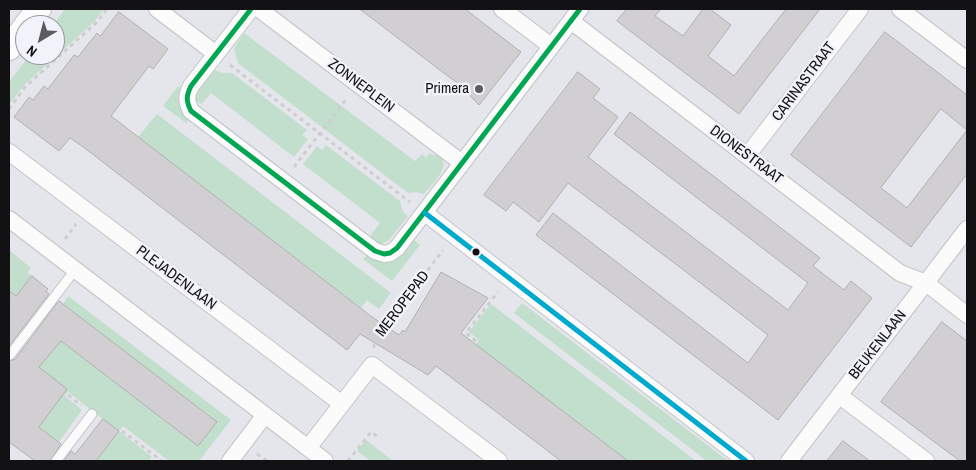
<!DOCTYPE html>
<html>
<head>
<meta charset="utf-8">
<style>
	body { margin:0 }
	#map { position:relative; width:976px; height:470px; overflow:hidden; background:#e5e6eb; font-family:"Archivo Narrow",sans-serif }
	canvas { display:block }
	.frame { position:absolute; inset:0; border:10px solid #121215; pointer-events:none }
	.north { position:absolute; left:15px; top:15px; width:50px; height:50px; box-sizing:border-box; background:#f1f2fa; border:1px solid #98989e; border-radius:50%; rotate:217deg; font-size:14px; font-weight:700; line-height:20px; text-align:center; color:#121215 }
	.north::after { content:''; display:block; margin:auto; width:18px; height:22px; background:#5c5c60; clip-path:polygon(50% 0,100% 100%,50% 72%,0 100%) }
</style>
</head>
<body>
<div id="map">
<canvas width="976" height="470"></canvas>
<div class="frame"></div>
<div class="north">N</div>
</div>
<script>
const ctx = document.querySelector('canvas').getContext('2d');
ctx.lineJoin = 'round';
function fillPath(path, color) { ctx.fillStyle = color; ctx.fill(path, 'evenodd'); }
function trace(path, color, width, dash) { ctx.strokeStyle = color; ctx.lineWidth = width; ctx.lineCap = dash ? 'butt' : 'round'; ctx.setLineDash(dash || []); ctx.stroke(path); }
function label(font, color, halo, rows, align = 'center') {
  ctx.font = font + ' "Archivo Narrow",sans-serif'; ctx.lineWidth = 5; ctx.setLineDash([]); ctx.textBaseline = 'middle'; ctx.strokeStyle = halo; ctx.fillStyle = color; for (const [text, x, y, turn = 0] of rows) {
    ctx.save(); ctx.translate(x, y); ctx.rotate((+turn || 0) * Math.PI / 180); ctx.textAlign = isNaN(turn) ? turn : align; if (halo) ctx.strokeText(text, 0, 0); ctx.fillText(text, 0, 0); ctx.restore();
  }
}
fillPath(new Path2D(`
	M65,9H104L94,22L24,85L9,105V82L30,55H55V25H53Z
	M244,33L415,161L422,154L426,158L430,153L434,156L437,152C454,165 433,183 424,194L417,192L408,193L238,63L234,48Z
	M215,70L223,73H232L307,130L302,135L308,139L294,157L211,93L202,104L195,100L199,90Z
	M178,86L181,88C176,100 181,109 189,119L186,123L163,106Z
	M157,114L391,293L379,309L367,300L361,308L138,137Z
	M326,145L400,201L403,212L408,216L389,240L379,245L368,239L380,223L303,164L317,146L322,150Z
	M414,240L420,245L392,281L363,259L368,255L397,258L406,251Z
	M9,250L31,268L27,273L32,276L9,306Z
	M68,296L231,420L199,461H169L123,426L119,431L152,457L148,461H96L118,431L68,392L65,396L82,410L59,442L9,403V358L36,379L20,360L44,328L198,446L217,422L63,304Z
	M522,303L728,461H707L514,313Z
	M491,304L696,461H628L476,345L479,340L469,332Z
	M366,440L393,461H371L357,451Z`), '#c1dfcc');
const building = new Path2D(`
	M360,9H465L521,52L479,105L461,86Z
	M627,9H661L655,16L683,36L703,9H710L731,25L708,56L734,76L786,9H820L739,114L617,21Z
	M119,12L168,49L153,69L149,66L111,116L372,317L399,335L403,330L405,332L441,272L488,298L461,333L628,461H561L436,366L428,375L360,334L347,350L82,146L70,138L59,151L14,117L29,97L33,100L44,86L48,89L74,55L78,57L97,33L100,36Z
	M885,32L967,95V174L911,247L791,155ZM941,109L967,130L907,208L881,188Z
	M578,72L600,89L593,98L618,117L588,157L615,178L788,310L808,283L614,134L630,112L820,258L813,266L844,290L851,281L872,298L778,420L536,235L553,213L748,363L768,335L681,268L568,183L539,222L513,202L506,211L484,195Z
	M32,276L48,289L46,291L49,294L9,346V291L16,296Z
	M59,301L217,422L198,446L61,341L39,367L67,389L39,427L61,444L50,461H35L9,442V361L15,359Z
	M942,322L967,341V461H960L881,402Z
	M103,419L119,431L96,461H64L71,451L75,454Z
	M843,441L870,461H827Z`);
fillPath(building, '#d1cfd1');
trace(building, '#b0b0b1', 1);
const lane = new Path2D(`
	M10,355L75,270
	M56,461L92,414`);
const street = new Path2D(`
	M157,9L216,54
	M251,9L191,86C186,96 186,101 191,111L375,251L384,254L390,253L397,248L580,9
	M259,9L462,163
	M502,9L551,46
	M900,9L967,60
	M571,21L900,273L926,283L967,315
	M9,152L342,404
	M747,156L860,9
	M425,213L746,461
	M9,219L325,461
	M840,396L926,461
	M308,448L372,365L499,461
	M230,461L265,415
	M789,461L967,229`);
const secondary = new Path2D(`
	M26,25L39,9
	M9,48L25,27`);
trace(lane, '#c3c4c8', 11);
trace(street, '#c3c4c8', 18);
trace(secondary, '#c3c4c8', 26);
trace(new Path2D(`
	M230,65L410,202
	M9,109L25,87L96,23L107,9
	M294,167L347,98
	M65,239L76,224
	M476,341L466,333L498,292
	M374,348V341L443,250
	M22,364L35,375
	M68,395L81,405
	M122,431L162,461
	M257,454L267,461
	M348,461L371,432L378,437`), '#ceced0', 3, [4, 4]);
trace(lane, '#fbfbfc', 9);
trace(street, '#fbfbfc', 16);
trace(secondary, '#fbfbfc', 24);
trace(new Path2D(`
	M251,9L191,86C186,96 186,101 191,111L375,251L384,254L390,253L397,248L580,9`), '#00a651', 5);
trace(new Path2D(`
	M425,213L746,461`), '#00a9ce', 5);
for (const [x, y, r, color] of [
	[479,89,5,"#5c5c60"],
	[476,252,4.5,"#121215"]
]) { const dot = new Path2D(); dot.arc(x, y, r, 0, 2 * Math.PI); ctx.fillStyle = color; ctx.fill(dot); trace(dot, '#f1f2fa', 2); }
label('15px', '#121215', '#f1f2fa', [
	["CARINASTRAAT",804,82,-53],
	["ZONNEPLEIN",361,86,37],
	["DIONESTRAAT",746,155,37],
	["PLEJADENLAAN",176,278,37],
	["MEROPEPAD",403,304,-53],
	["BEUKENLAAN",878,345,-52]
]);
label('15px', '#121215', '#f1f2fa', [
	["Primera",469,89]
], 'right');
</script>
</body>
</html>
